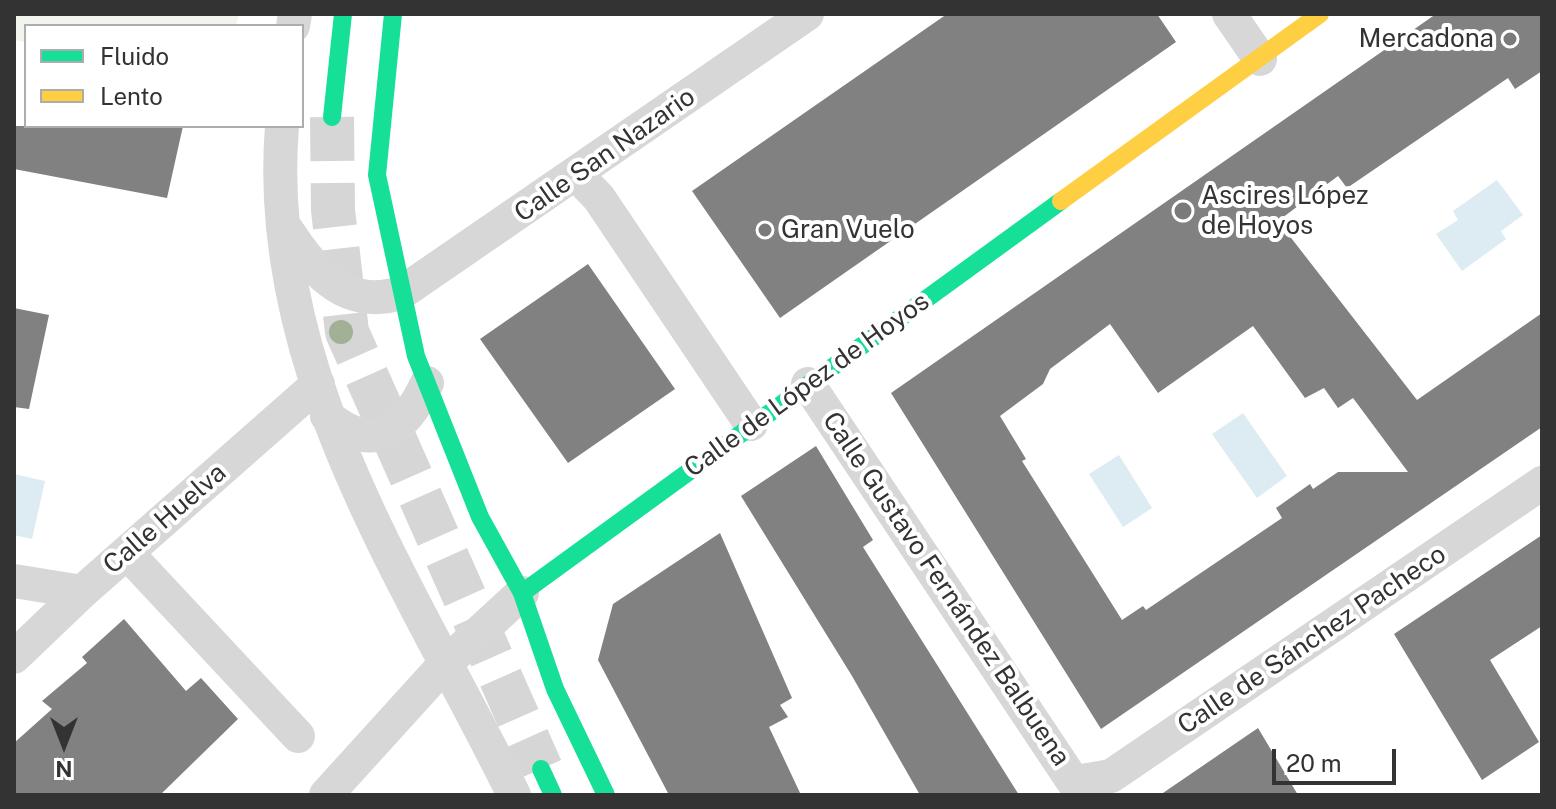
<!DOCTYPE html>
<html>
<head>
<meta charset="utf-8">
<style>
	body { margin:0 }
	#map { position:relative; width:1556px; height:809px; overflow:hidden; background:#fff; font-family:"Public Sans",sans-serif }
	canvas { display:block }
	.frame { position:absolute; inset:0; border:16px solid #333; pointer-events:none }
	.legend { position:absolute; left:24px; top:24px; width:280px; height:104px; box-sizing:border-box; background:#fff; border:2px solid #adadad; margin:0; padding:10px 14px; list-style:none; font-size:24px; color:#333 }
	.legend li { display:flex; align-items:center; gap:16px; height:40px }
	.legend b { width:40px; border:2px solid #adadad }
	.north { position:absolute; left:24px; top:705px; width:80px; height:80px; -webkit-text-stroke:6px #fff; paint-order:stroke; rotate:180deg; font-size:22px; font-weight:700; line-height:32px; text-align:center; color:#333 }
	.north::after { content:''; display:block; margin:auto; width:28px; height:36px; background:#333; clip-path:polygon(50% 0,100% 100%,50% 72%,0 100%) }
	.scale { position:absolute; left:1272px; top:749px; width:124px; height:36px; box-sizing:border-box; border:4px solid #333; border-top:0; padding-left:10px; font-size:24px; line-height:28px; white-space:nowrap; color:#333; -webkit-text-stroke:6px #fff; paint-order:stroke }
</style>
</head>
<body>
<div id="map">
<canvas width="1556" height="809"></canvas>
<div class="frame"></div>
<ul class="legend">
<li><b style="height:10px;background:#16e098"></b>Fluido</li>
<li><b style="height:10px;background:#ffcf43"></b>Lento</li>
</ul>
<div class="north">N</div>
<div class="scale">20 m</div>
</div>
<script>
const ctx = document.querySelector('canvas').getContext('2d');
ctx.lineJoin = 'round';
function fillPath(path, color) { ctx.fillStyle = color; ctx.fill(path, 'evenodd'); }
function trace(path, color, width, dash) { ctx.strokeStyle = color; ctx.lineWidth = width; ctx.lineCap = dash ? 'butt' : 'round'; ctx.setLineDash(dash || []); ctx.stroke(path); }
function label(font, color, halo, rows, align = 'center') {
  ctx.font = font + ' "Public Sans",sans-serif'; ctx.lineWidth = 8; ctx.setLineDash([]); ctx.textBaseline = 'middle'; ctx.strokeStyle = halo; ctx.fillStyle = color; for (const [text, x, y, turn = 0] of rows) {
    ctx.save(); ctx.translate(x, y); ctx.rotate((+turn || 0) * Math.PI / 180); ctx.textAlign = isNaN(turn) ? turn : align; if (halo) ctx.strokeText(text, 0, 0); ctx.fillText(text, 0, 0); ctx.restore();
  }
}
fillPath(new Path2D(`
	M14,14H239L236,26H26V42L14,40Z`), '#f1f5ed');
fillPath(new Path2D(`
	M1497,180L1523,215L1501,231L1506,239L1462,271L1436,234L1458,220L1453,211Z
	M1243,413L1287,476L1257,498L1212,434Z
	M1119,455L1152,508L1123,527L1089,474Z
	M14,474L45,481L32,539L14,535Z`), '#ddebf3');
fillPath(new Path2D(`
	M947,14H1157L1176,42L780,318L692,191Z
	M1436,14H1542V71L1515,89L1508,78L1347,188L1338,176L1278,221L1417,400L1542,313V427L1101,729L891,393ZM1110,324L1158,393L1253,326L1305,398L1324,388L1338,408L1353,398L1408,472H1338L1313,489L1310,484L1276,508L1282,518L1146,610L1143,606L1122,620L1022,461L1026,459L1000,416L1043,384L1050,369Z
	M14,126H183L167,198L14,169Z
	M588,264L675,389L568,463L480,339Z
	M14,308L49,315L29,409L14,407Z
	M816,446L873,540L863,547L1019,795H920L852,676L741,496Z
	M720,533L792,698L780,705L788,717L769,727L801,795H669L598,660L613,604Z
	M1542,535V626L1490,660L1539,742L1482,780L1394,634Z
	M124,619L186,691L201,678L238,719L160,795H14V743L52,709L42,701L87,663L82,657Z
	M1258,728L1298,795H1160Z`), '#818181');
trace(new Path2D(`
	M332,117L333,210L347,332L541,769`), '#d6d6d6', 44, [44, 22]);
trace(new Path2D(`
	M1229,14L1260,59
	M293,26L295,14
	M282,126C262,373 410,583 514,795
	M577,175L599,198L751,424
	M283,224C312,268 342,311 401,293L807,14
	M808,384L1082,795
	M327,416C373,455 405,431 427,383
	M127,553L298,736
	M14,581L82,592
	M14,657L82,592L318,384
	M1076,782L1111,776L1542,483
	M326,795L444,665L522,593`), '#d7d7d7', 34);
trace(new Path2D(`
	M393,14L377,175L416,356L480,517L522,593L555,689L606,795
	M332,117L343,14
	M522,593L1061,201
	M541,769L553,795`), '#16e098', 18);
trace(new Path2D(`
	M1061,201L1320,14`), '#ffcf43', 18);
ctx.fillStyle = '#a2b095';
for (const [x, y] of [
	[341,332]
]) { ctx.beginPath(); ctx.arc(x, y, 12, 0, 2 * Math.PI); ctx.fill(); }
for (const [x, y, r, color] of [
	[1510,39,8,"#7a7a7a"],
	[1183,211,10,"#7a7a7a"],
	[765,230,8,"#7a7a7a"]
]) { const dot = new Path2D(); dot.arc(x, y, r, 0, 2 * Math.PI); ctx.fillStyle = color; ctx.fill(dot); trace(dot, '#fff', 3); }
label('26px', '#333', '#fff', [
	["Mercadona",1494,39,"right"],
	["Ascires López",1201,196],
	["de Hoyos",1201,226],
	["Gran Vuelo",781,230]
], 'left');
label('26px', '#333', '#fff', [
	["Calle San Nazario",605,155,-35],
	["Calle de López de Hoyos",807,385,-36],
	["Calle Huelva",165,519,-41],
	["Calle Gustavo Fernández Balbuena",946,589,56],
	["Calle de Sánchez Pacheco",1312,640,-34]
]);
</script>
</body>
</html>
